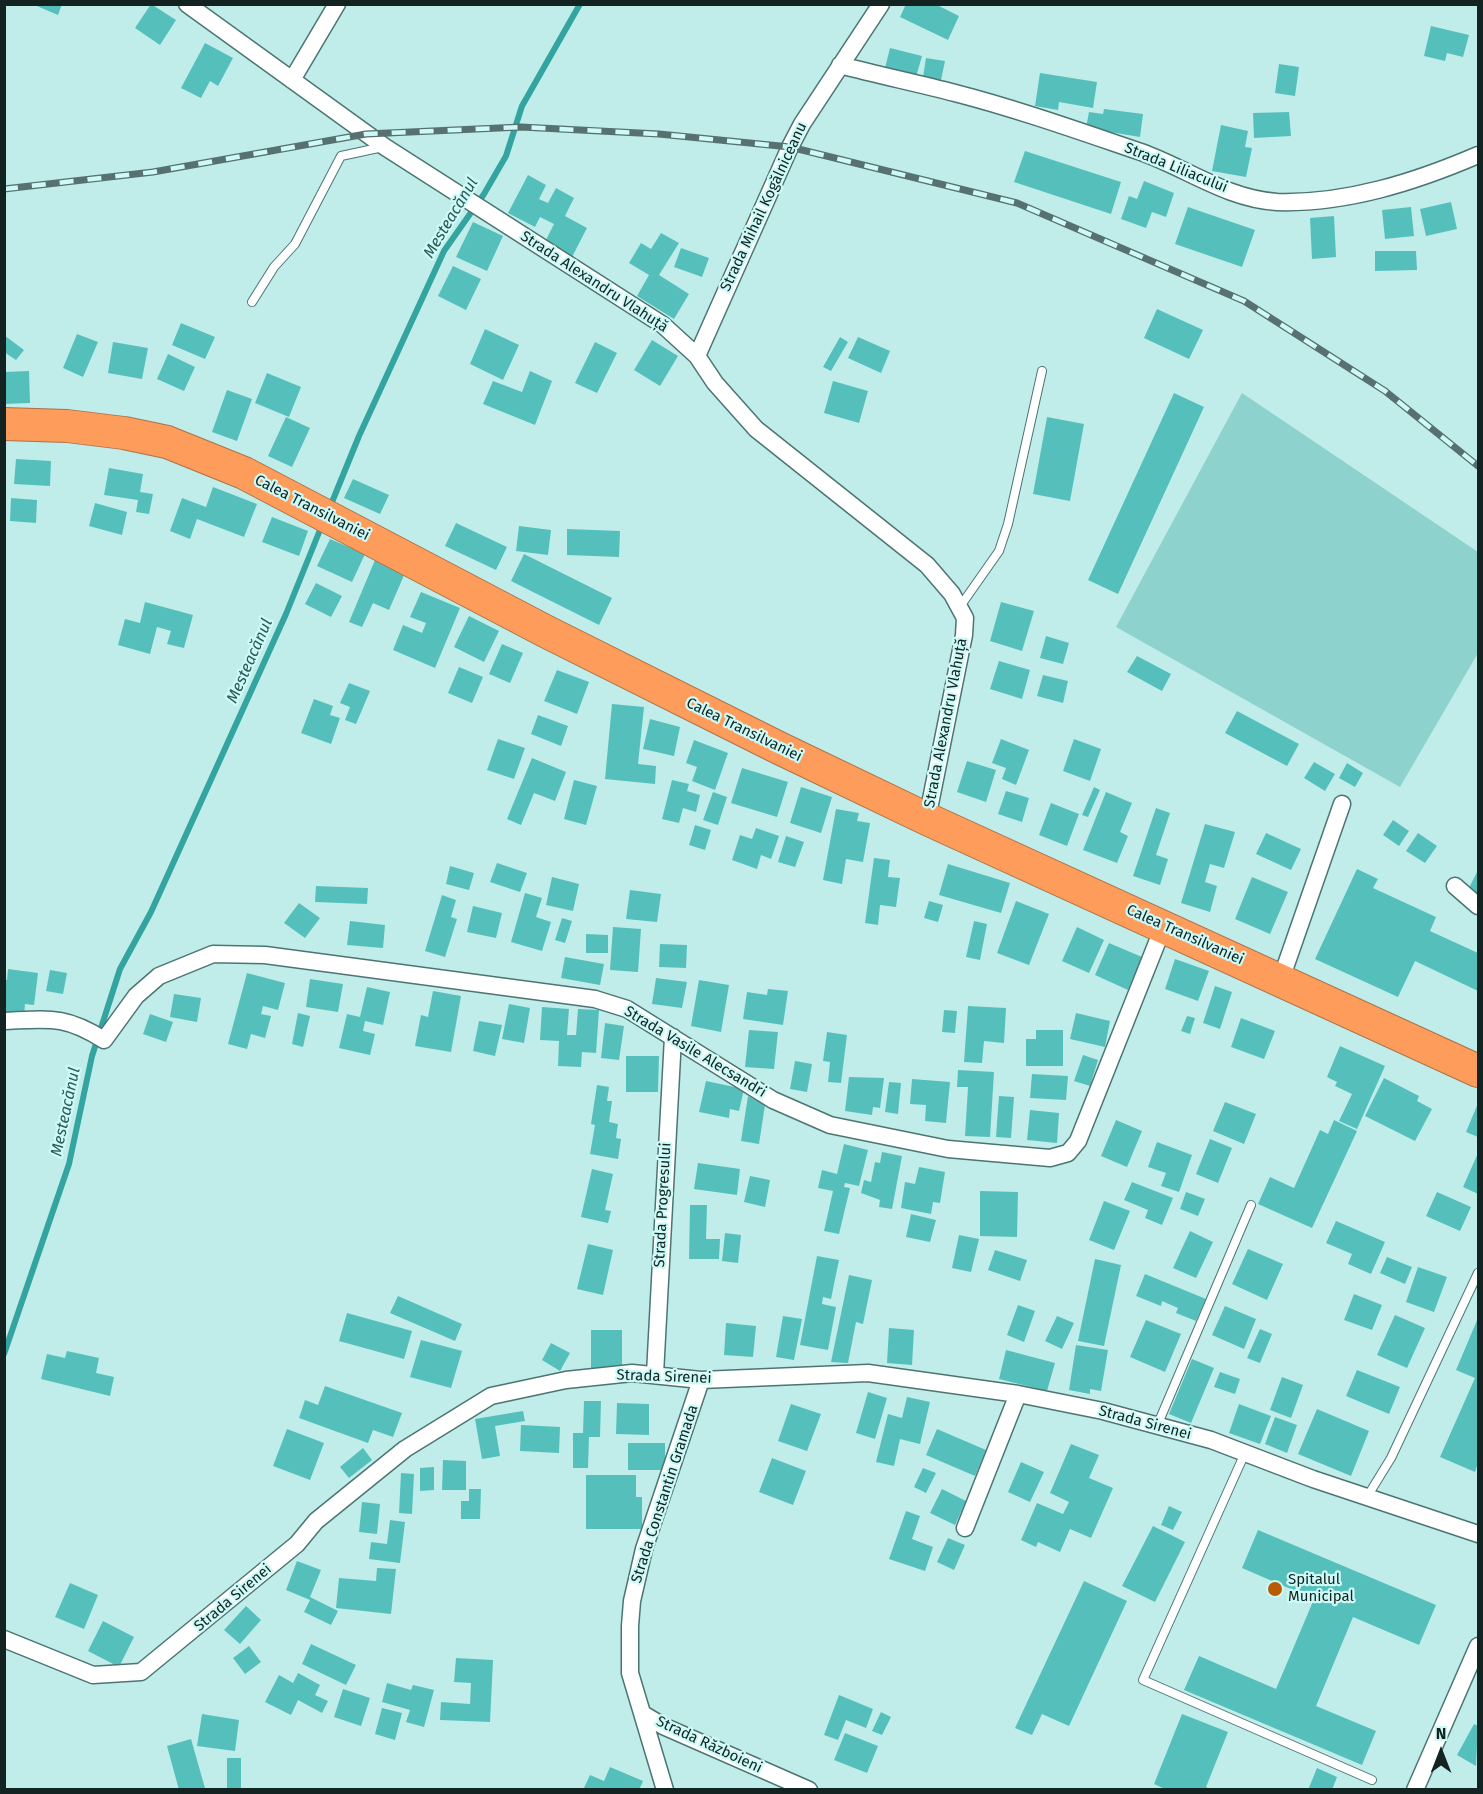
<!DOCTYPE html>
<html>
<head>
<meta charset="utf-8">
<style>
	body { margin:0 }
	#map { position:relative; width:1483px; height:1794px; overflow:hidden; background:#c0edea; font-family:"Fira Sans",sans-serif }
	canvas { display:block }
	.frame { position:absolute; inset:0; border:6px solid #122322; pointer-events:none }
	.north { position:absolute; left:1411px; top:1722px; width:60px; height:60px; -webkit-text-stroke:4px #cdfaf7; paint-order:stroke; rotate:0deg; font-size:16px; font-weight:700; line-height:24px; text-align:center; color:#122322 }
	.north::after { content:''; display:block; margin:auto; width:21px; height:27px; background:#122322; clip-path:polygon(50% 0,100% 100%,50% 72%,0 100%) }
</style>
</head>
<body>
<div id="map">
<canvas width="1483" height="1794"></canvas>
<div class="frame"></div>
<div class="north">N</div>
</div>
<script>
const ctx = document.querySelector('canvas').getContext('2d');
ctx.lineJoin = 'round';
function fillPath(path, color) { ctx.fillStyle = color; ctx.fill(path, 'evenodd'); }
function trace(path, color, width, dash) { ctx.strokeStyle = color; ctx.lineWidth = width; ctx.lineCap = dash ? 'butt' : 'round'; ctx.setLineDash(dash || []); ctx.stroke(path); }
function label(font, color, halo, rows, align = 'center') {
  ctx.font = font + ' "Fira Sans",sans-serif'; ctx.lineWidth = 4.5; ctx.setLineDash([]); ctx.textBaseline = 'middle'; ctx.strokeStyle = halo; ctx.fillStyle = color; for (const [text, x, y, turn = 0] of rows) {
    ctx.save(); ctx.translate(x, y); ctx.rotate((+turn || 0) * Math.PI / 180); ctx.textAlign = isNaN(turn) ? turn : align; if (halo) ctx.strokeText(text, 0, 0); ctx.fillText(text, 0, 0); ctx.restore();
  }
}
fillPath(new Path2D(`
	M1242,393L1478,552V653L1400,787L1116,627Z`), '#8ed2ce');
trace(new Path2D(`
	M330,507L359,436L444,251L484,194L506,156L522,106L580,4
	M4,1354L69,1164L92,1056L120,969L151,912L286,614L322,525`), '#34a4a0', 6);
fillPath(new Path2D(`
	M32,4H62L58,15Z
	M151,4L176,20L160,45L135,28Z
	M906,4H935L959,16L948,40L900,17Z
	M1431,26L1469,35L1463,57L1447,53L1445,61L1424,56Z
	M205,43L233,58L218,86L210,81L201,98L181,88Z
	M890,48L922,56L916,77L885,68Z
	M926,58L945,61L941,80L923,77Z
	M1279,64L1299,67L1295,96L1275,93Z
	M1040,73L1097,82L1093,108L1059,102L1058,110L1035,106Z
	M1104,109L1143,114L1140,137L1086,128L1089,112L1103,114Z
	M1289,112L1291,136L1254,138L1253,113Z
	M1221,125L1248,131L1245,147L1252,148L1246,177L1212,171Z
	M1025,151L1121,182L1111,214L1014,182Z
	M528,175L546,185L539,199L548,203L556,188L574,198L565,216L587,228L572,257L545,242L554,224L540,217L535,227L508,213Z
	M1144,181L1174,193L1166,217L1152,212L1146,228L1121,219L1129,196L1137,199Z
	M1451,202L1457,229L1426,236L1420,209Z
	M1188,207L1255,230L1242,267L1175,244Z
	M1411,207L1414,236L1385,239L1382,210Z
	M1334,216L1336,257L1312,259L1310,218Z
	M473,222L503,236L487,271L456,257Z
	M661,233L679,243L659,275L689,294L674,319L637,296L649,275L629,263L641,243L651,249Z
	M681,248L709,258L702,277L674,267Z
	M1375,251H1416L1417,270L1375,271Z
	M453,266L481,279L466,310L438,296Z
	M1157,309L1203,330L1189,359L1144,338Z
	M181,323L215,337L205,359L172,345Z
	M485,329L519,345L503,380L470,364Z
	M77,334L98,342L83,377L63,368Z
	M4,335L24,350L16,360L4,352Z
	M840,337L848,342L831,371L823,367Z
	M858,337L890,351L881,373L848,358Z
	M652,340L678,356L660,386L634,370Z
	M113,342L148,348L142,379L108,373Z
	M595,342L617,353L597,393L575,383Z
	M168,354L195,367L184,391L157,379Z
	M29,371L30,403L4,404V372Z
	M530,371L552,381L535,425L483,404L493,381L522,392Z
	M267,373L301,387L289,417L255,403Z
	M833,381L868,391L859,423L824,413Z
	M227,390L252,399L237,441L212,432Z
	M1174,393L1204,407L1118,594L1088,580Z
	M286,417L310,428L292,467L268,456Z
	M1047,417L1084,424L1070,501L1033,494Z
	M16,459L51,461L50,486L14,484Z
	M109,468L143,474L140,492L153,494L149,514L136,512L138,500L104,495Z
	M353,479L389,495L380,514L344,498Z
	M213,487L257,504L244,537L197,519L190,539L170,531L182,498L206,507Z
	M11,498L37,500L36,523L10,521Z
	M95,503L127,512L122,535L89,526Z
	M272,517L308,531L299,556L262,542Z
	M456,523L507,547L496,570L445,546Z
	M519,526L551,530L548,555L516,551Z
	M567,529L620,531L619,557L567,555Z
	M330,539L365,554L352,582L317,566Z
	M524,554L612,598L599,625L511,581Z
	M375,560L405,573L389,610L373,603L362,627L349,622Z
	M316,583L342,596L331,617L305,604Z
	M421,592L460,608L435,668L393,650L403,625L422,633L426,623L410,617Z
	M145,602L193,615L184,648L167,644L171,631L157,627L150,654L118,645L125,619L140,623Z
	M1001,602L1034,611L1022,651L990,641Z
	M469,616L499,631L484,662L454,647Z
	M1046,636L1069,643L1063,664L1040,658Z
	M502,644L523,653L510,683L489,674Z
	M1137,656L1171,674L1162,691L1127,672Z
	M999,661L1030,670L1022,699L990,689Z
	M459,667L483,677L472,703L448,693Z
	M557,670L589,682L577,714L544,701Z
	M1043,675L1068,681L1063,703L1037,696Z
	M349,683L370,691L356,724L345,720L350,707L340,703Z
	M314,699L333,706L330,715L340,718L331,744L301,733Z
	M612,704L644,707L638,764L656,766L655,784L605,779Z
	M1237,711L1299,744L1287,766L1225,733Z
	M538,715L568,726L561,746L531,734Z
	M650,719L680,727L674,756L643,749Z
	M498,739L525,748L514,779L487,770Z
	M1001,739L1029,750L1016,785L1002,779L1006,768L992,763Z
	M1074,739L1101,749L1090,781L1063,771Z
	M694,740L728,753L715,790L692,781L697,767L686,763Z
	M532,758L566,772L555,801L534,793L521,825L507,819Z
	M967,761L996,770L986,802L957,792Z
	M1314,762L1335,774L1325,791L1304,778Z
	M1347,763L1363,773L1355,787L1339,778Z
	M742,768L788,782L777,817L731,803Z
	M574,780L597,786L586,825L564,819Z
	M672,780L689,784L687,791L700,795L696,812L683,808L679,823L662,819Z
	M801,787L832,797L821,833L790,823Z
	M1094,787L1100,790L1088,817L1082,815Z
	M1006,791L1029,798L1022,822L998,814Z
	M713,792L727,797L718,825L703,820Z
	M1106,792L1132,803L1120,832L1128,836L1117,863L1083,850Z
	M1051,803L1079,814L1067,846L1039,835Z
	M1156,808L1170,813L1156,855L1168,859L1160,885L1133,876Z
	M836,809L859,813L857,821L870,823L863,862L846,859L842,884L823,880Z
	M1393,820L1409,831L1399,846L1383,835Z
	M1205,824L1235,832L1224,868L1210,864L1205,882L1217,886L1210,912L1181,903Z
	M695,825L711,830L705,850L689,845Z
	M756,828L779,836L771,859L761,855L757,869L732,860L740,835L752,839Z
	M1266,833L1301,849L1291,870L1256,854Z
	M1418,833L1437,846L1425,863L1406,851Z
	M786,836L804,842L795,867L778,862Z
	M874,858L890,860L888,877L900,878L896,907L880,905L878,925L865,923Z
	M497,863L527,873L520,892L490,882Z
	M948,864L1010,883L1001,913L939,895Z
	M450,866L474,873L469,890L446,884Z
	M1357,869L1378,879L1373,888L1436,917L1430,931L1478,953V991L1415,961L1398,997L1315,959Z
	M1478,870V898L1467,892Z
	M552,877L579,884L573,911L546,905Z
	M1252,877L1288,892L1270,934L1235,919Z
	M316,886L368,888L367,904L315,902Z
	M630,890L661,894L657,922L626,919Z
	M525,893L542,898L536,917L551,922L542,951L511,942Z
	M442,895L456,900L451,917L457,919L445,957L425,951Z
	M929,901L943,905L938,922L924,918Z
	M1016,901L1049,914L1029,965L997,953Z
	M299,903L320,918L305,938L284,923Z
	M473,906L502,913L496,938L467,932Z
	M562,918L572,921L565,943L555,940Z
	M350,921L385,925L383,948L347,945Z
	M974,921L987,924L980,960L966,957Z
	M613,927L641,929L638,972L610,970Z
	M1077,927L1104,940L1089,973L1062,961Z
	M586,934L608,935V953H586Z
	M1109,943L1142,957L1128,990L1095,975Z
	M660,944L687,945L686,968L659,967Z
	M565,957L604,964L600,985L561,978Z
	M1175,959L1209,971L1198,1001L1165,989Z
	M8,969L38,973L34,1005L25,1004L24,1016L4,1013V980H7Z
	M50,970L67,973L63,994L46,991Z
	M247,973L285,983L278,1010L263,1006L261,1014L271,1016L265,1038L251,1034L247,1049L228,1044Z
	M656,978L687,982L682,1008L652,1004Z
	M310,979L343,984L338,1012L306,1007Z
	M699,980L729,985L721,1032L691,1026Z
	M1215,986L1232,992L1220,1029L1203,1023Z
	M367,987L390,992L383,1025L365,1021L363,1031L375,1034L370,1055L339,1048L347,1014L360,1017Z
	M768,989L788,991L783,1025L743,1019L747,992L767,995Z
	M433,991L461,996L451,1052L415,1046L421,1015L428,1017Z
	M174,994L201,998L197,1022L170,1017Z
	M509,1004L530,1008L524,1043L502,1039Z
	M968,1006L1006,1008L1004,1043L984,1041L982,1063L964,1062Z
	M542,1007L569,1009L567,1035H576L578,1009L599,1010L596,1053L582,1052L581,1067L558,1066L559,1041L540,1040Z
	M944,1010L957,1011L955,1033L942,1032Z
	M298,1013L310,1016L303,1047L292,1044Z
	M1076,1013L1110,1021L1105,1047L1070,1039Z
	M150,1014L173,1022L166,1042L143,1034Z
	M1187,1016L1195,1018L1190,1034L1181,1031Z
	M1241,1018L1275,1031L1264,1059L1231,1047Z
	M479,1021L502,1025L495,1056L473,1051Z
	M605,1023L624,1026L619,1060L601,1058Z
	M749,1030L778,1032L774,1069L745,1067Z
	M1036,1030H1063V1066H1026V1039H1036Z
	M827,1032L847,1035L841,1083L828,1082L830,1062L823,1061Z
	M1340,1046L1385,1066L1357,1129L1339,1121L1352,1094L1335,1086L1337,1082L1327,1077Z
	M1083,1055L1098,1060L1090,1086L1074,1081Z
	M626,1056H659L658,1092H626Z
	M795,1061L812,1064L807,1092L790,1089Z
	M958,1070L994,1072L990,1137L965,1136L968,1087H957Z
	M1032,1074L1068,1076L1066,1100L1030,1098Z
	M849,1077L884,1078L880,1108L873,1107L872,1115L845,1111Z
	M1384,1078L1419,1096L1417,1101L1432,1109L1415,1141L1365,1116Z
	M912,1079L950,1082L946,1123L925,1121L926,1105L910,1104Z
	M706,1081L744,1089L739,1111L730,1109L729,1118L699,1112Z
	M889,1082L901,1083L898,1114L885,1112Z
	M597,1085L609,1087L607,1101H612L609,1122L618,1124L616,1138L621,1139L618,1159L590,1154L595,1125L591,1124Z
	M748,1096L765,1105L759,1144L741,1141Z
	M999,1096L1014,1097L1011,1138L996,1137Z
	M1225,1102L1256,1114L1244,1144L1213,1131Z
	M1478,1103V1137L1466,1132Z
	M1030,1110L1059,1113L1057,1143L1027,1140Z
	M1116,1120L1142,1131L1127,1167L1101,1156Z
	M1334,1120L1357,1131L1312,1228L1258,1204L1270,1177L1294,1188L1320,1130L1328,1134Z
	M1210,1139L1232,1148L1218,1183L1196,1174Z
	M1157,1142L1192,1155L1179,1192L1161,1186L1166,1173L1148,1167Z
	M844,1144L868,1150L859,1186L845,1183L844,1187L850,1188L839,1234L824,1231L833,1191L818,1188L822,1170L837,1174Z
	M882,1152L902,1156L892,1209L879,1207L880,1200L861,1193L864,1180L871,1182L875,1162L880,1163Z
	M1478,1153V1194L1463,1187Z
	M698,1163L740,1169L737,1195L694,1189Z
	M919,1167L945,1172L940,1203L933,1202L931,1214L901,1208L905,1182L915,1184Z
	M592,1169L613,1174L605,1210L611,1211L608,1223L581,1217Z
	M750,1176L770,1180L765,1207L744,1202Z
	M1132,1182L1173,1198L1162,1225L1145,1218L1148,1210L1124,1200Z
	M980,1191L1018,1192L1017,1237L980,1236Z
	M1186,1192L1205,1199L1198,1216L1180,1209Z
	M1437,1192L1471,1207L1460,1231L1426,1216Z
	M1104,1201L1130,1211L1114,1250L1089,1240Z
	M690,1205H707L706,1239H720L719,1259H689Z
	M911,1214L936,1220L930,1242L906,1237Z
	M1336,1221L1385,1242L1371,1274L1348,1264L1352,1254L1326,1243Z
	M1190,1231L1213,1242L1196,1278L1173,1268Z
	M725,1233L741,1235L738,1263L722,1261Z
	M959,1235L979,1239L971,1272L952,1268Z
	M588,1244L613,1250L603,1295L577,1289Z
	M1248,1249L1283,1264L1267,1300L1232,1284Z
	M995,1250L1027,1260L1020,1281L988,1270Z
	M817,1256L839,1260L831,1299L823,1297L822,1304L836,1307L828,1350L800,1345Z
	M1387,1257L1412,1267L1405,1284L1380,1273Z
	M1095,1259L1121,1265L1104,1346L1078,1341Z
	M1418,1267L1447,1277L1434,1312L1406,1302Z
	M1145,1274L1206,1299L1196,1321L1176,1313L1178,1308L1162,1301L1161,1306L1136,1296Z
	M849,1275L872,1280L863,1324L856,1322L848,1363L831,1362Z
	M1354,1294L1382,1305L1372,1330L1344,1320Z
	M398,1296L462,1324L455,1341L390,1313Z
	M1018,1305L1035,1311L1024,1342L1007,1335Z
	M1225,1306L1256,1319L1244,1349L1212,1335Z
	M347,1313L412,1331L404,1359L339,1341Z
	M1395,1315L1425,1328L1407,1368L1377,1355Z
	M783,1316L802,1319L794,1360L776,1357Z
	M1057,1316L1074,1323L1062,1349L1045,1341Z
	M1478,1318V1463L1475,1472L1440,1457L1475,1378L1456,1370Z
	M1146,1320L1181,1334L1165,1372L1130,1357Z
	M726,1323L756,1326L753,1357L724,1355Z
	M889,1328L914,1330L912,1365L887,1363Z
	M1260,1329L1272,1334L1260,1363L1247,1358Z
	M591,1330H622V1368H591Z
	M421,1340L462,1351L451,1388L410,1377Z
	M551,1343L570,1353L560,1371L542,1360Z
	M1076,1345L1108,1350L1101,1391L1090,1389V1394L1069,1390Z
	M1006,1350L1055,1363L1047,1391L999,1379Z
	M67,1351L99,1358L96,1373L114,1377L110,1396L41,1379L47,1354L65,1358Z
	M1192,1359L1214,1368L1191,1423L1169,1414Z
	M1357,1370L1400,1387L1389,1414L1346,1396Z
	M1220,1372L1240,1379L1235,1394L1214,1387Z
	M1282,1377L1303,1385L1291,1418L1270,1410Z
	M325,1386L402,1413L393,1437L373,1430L368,1443L299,1418L305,1400L318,1405Z
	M868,1392L887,1398L875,1439L856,1433Z
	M907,1397L930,1402L920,1444L900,1439L894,1466L876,1462L888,1414L902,1418Z
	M584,1401H601L600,1437H589L588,1468H573V1433H583Z
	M617,1403L649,1404V1435L616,1434Z
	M791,1404L821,1414L807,1451L778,1441Z
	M1239,1404L1271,1416L1260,1444L1229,1433Z
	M1317,1409L1369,1431L1351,1476L1298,1454Z
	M523,1411L525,1421L495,1426L500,1456L482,1459L475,1419Z
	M1275,1417L1297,1425L1287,1453L1265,1444Z
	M521,1425L560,1427L559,1453L520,1451Z
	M287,1429L324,1443L310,1480L273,1466Z
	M937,1429L986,1450L975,1476L926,1455Z
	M628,1443H665V1470H628Z
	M1071,1444L1099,1455L1089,1478L1113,1488L1091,1538L1070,1529L1060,1552L1038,1542L1036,1547L1021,1540L1037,1503L1063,1514L1069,1502L1050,1493Z
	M363,1448L372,1460L349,1478L340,1467Z
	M772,1458L806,1471L793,1505L759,1492Z
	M443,1460L466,1461V1490H442Z
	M1021,1462L1044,1472L1030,1502L1008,1492Z
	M434,1467V1490L420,1491V1468Z
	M923,1468L936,1473L926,1493L914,1487Z
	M401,1473L414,1474L412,1514L399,1513Z
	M586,1475H636V1497H642V1529H586Z
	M469,1489H481L480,1519H461V1501H469Z
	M942,1489L966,1501L955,1525L930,1513Z
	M362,1502L380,1504L377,1534L359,1532Z
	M1169,1506L1182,1512L1173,1530L1161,1525Z
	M906,1511L920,1516L912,1539L933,1547L925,1571L889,1559Z
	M390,1520L405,1522L400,1563L369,1559L371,1542L387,1544Z
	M1153,1526L1185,1542L1155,1602L1122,1586Z
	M1258,1530L1436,1605L1419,1645L1353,1617L1316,1706L1376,1731L1362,1765L1184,1690L1199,1656L1276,1689L1314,1599L1242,1568Z
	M948,1538L965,1545L954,1570L937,1562Z
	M297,1561L321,1570L310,1597L338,1611L331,1625L304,1612L310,1600L286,1590Z
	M377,1568L396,1569L391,1614L336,1608L339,1578L376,1581Z
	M1084,1581L1127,1601L1069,1726L1042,1714L1032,1735L1015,1728Z
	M70,1583L98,1595L84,1629L55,1617Z
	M246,1606L261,1620L240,1644L224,1630Z
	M103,1621L134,1637L119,1667L88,1651Z
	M311,1644L356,1665L346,1685L302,1664Z
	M249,1646L261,1662L245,1674L233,1658Z
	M456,1658L493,1660L490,1722L440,1720L441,1702L470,1704L471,1683L454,1682Z
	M298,1673L320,1685L315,1695L328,1701L322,1713L298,1700L291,1715L265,1702L279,1675L293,1683Z
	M387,1683L411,1690L413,1685L434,1690L424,1727L406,1722L410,1710L382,1702Z
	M343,1689L370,1698L361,1726L334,1717Z
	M839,1695L873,1709L866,1728L846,1720L838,1740L824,1735Z
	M382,1708L402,1713L395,1740L375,1734Z
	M881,1712L891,1717L882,1735L872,1731Z
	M202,1714L239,1720L235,1751L197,1746Z
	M1182,1714L1228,1732L1206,1787L1212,1790H1167L1154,1784Z
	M1474,1724L1478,1726L1476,1766L1457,1755Z
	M845,1733L878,1746L867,1773L834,1760Z
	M191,1739L205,1788L179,1790L167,1746Z
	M227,1758H241V1790H227Z
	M610,1767L643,1781L639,1790H583L590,1775L604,1781Z
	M1317,1768L1337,1777L1332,1790H1308Z`), '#55c0bb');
const lane = new Path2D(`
	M252,302L274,267L295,244L341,156L383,147
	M959,608L999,551L1008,524L1042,371
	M1157,1426L1251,1205
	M1245,1453L1143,1680L1372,1780
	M1367,1497L1391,1458L1478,1273`);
const street = new Path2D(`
	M187,4L385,147L663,325L697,356L715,383L756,429L927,565L952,594L965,618L964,635L927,819
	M840,65C878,75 916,83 955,93C1017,109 1079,131 1141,152C1186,168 1227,199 1277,202C1346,204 1415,182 1478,155
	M292,80L337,4
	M697,356L790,147L802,124L881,4
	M1455,886L1478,906
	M1281,979L1342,804
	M4,1021C49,1019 65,1015 104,1040L136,996L159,976L213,954L265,955L595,999L627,1009L773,1100L830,1125L948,1149L1050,1158L1068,1153L1078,1141L1164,925
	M655,1374L673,1037
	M965,1528L1018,1394
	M4,1639L93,1675L141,1672L297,1544L316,1521L405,1449L491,1396L566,1380L632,1373L701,1380L868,1373L1018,1394L1103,1411L1211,1440L1313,1479L1478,1534
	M643,1714L663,1726L809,1790
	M665,1790L630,1673V1626L632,1601L644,1549L701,1380
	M1415,1790L1478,1646`);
const highway = new Path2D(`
	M4,424L67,426L124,433L167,442L244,473L545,631L779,748L927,819L1478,1071`);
trace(lane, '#4b7572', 10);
trace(street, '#4b7572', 19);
trace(highway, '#ab7247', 34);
trace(lane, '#fff', 8);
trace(street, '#fff', 16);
trace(highway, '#fd9c5b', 32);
const rail = new Path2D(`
	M4,189L153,172L366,134L521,127L659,134L790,147L1017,203L1244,301L1385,391L1478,466`);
trace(rail, '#567170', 7);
trace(rail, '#cdfaf7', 4.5, [14]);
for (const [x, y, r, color] of [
	[1275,1589,8,"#b85b04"]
]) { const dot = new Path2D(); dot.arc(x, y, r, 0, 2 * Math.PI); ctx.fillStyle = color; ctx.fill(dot); trace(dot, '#cdfaf7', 2); }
label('15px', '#122322', '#cdfaf7', [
	["Strada Liliacului",1176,168,22],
	["Strada Mihail Kogălniceanu",764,207,-65],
	["Strada Alexandru Vlahuță",594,282,33],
	["Calea Transilvaniei",312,508,27],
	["Strada Alexandru Vlahuță",946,723,-79],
	["Calea Transilvaniei",744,730,26],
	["Calea Transilvaniei",1185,935,24],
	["Strada Vasile Alecsandri",695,1052,31],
	["Strada Progresului",663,1205,-87],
	["Strada Sirenei",664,1377,2],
	["Strada Sirenei",1145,1423,15],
	["Strada Constantin Gramada",665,1494,-72],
	["Strada Sirenei",233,1598,-40],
	["Strada Războieni",709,1745,25]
]);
label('15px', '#122322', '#cdfaf7', [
	["Spitalul",1288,1580],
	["Municipal",1288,1597]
], 'left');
label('italic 16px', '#2a5957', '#cdfaf7', [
	["Mesteacănul",451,218,-59],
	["Mesteacănul",250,661,-66],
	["Mesteacănul",66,1112,-78]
]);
</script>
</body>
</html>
